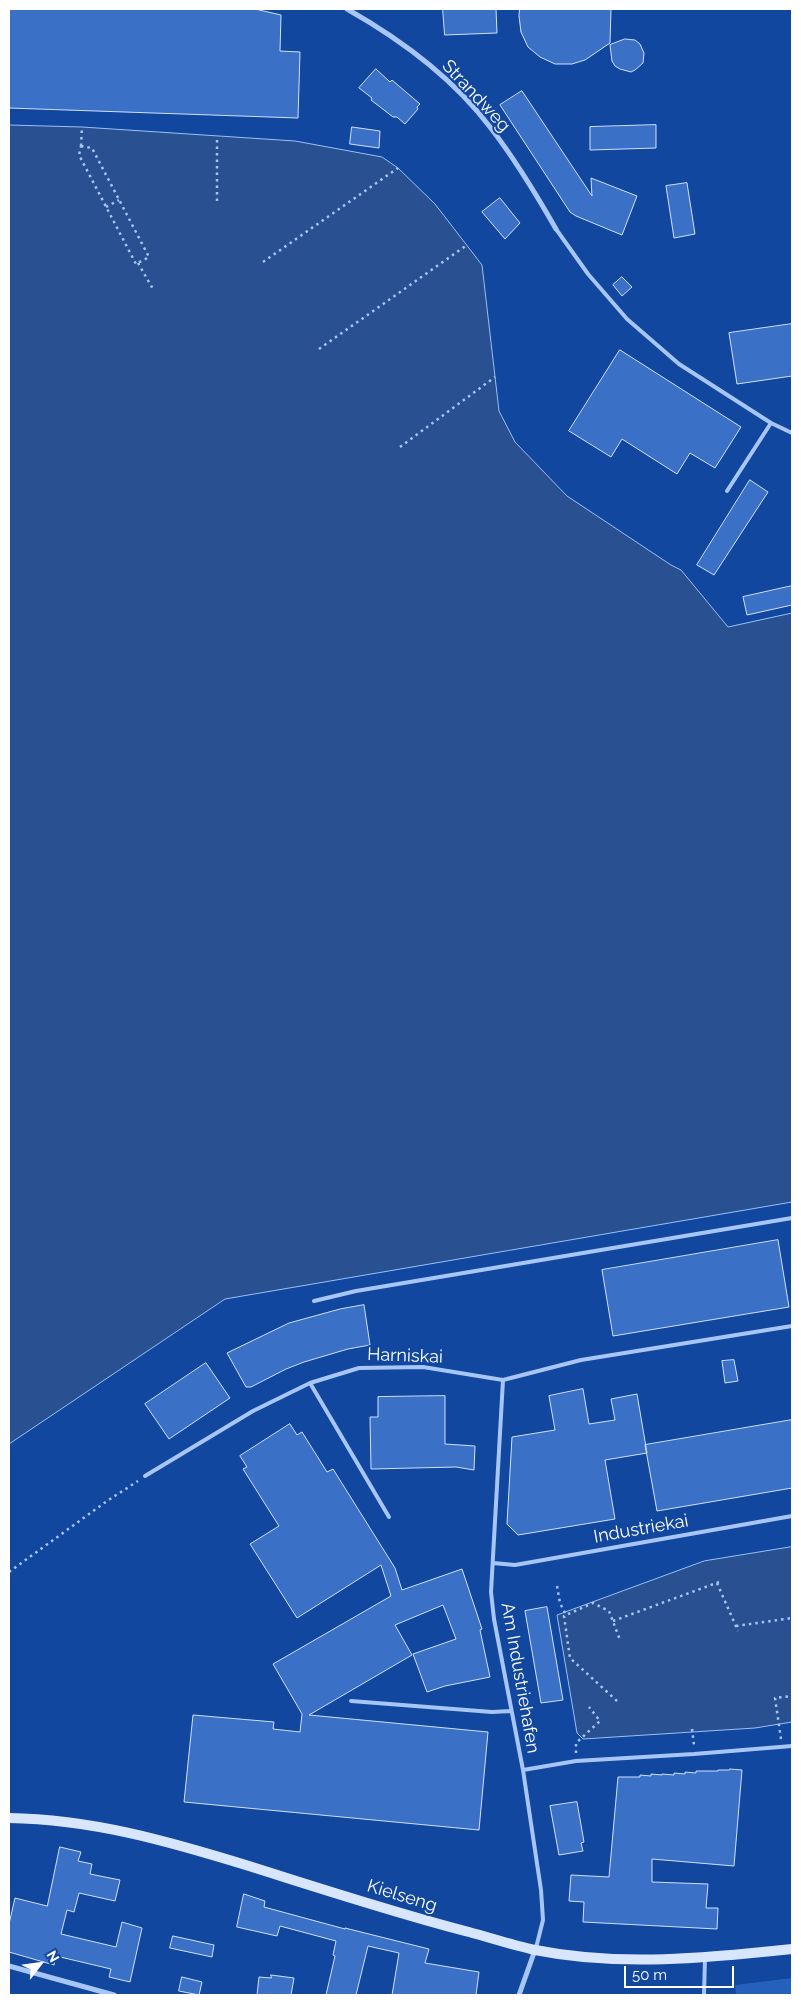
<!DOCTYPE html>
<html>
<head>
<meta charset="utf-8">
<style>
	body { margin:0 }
	#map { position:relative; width:801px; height:2004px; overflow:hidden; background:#11479e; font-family:Raleway,sans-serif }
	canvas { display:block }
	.frame { position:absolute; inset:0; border:10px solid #fff; pointer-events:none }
	.north { position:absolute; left:15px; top:1939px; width:50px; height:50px; -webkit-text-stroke:4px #11479e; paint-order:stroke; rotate:60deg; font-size:14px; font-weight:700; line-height:20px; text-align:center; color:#fff }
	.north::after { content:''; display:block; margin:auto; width:18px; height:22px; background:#fff; clip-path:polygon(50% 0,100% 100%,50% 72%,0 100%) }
	.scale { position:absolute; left:624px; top:1966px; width:110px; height:22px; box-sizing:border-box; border:2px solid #fff; border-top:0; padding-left:6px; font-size:15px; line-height:18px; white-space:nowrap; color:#fff; -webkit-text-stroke:4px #11479e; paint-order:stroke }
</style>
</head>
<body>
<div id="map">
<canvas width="801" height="2004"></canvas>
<div class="frame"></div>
<div class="north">N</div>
<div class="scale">50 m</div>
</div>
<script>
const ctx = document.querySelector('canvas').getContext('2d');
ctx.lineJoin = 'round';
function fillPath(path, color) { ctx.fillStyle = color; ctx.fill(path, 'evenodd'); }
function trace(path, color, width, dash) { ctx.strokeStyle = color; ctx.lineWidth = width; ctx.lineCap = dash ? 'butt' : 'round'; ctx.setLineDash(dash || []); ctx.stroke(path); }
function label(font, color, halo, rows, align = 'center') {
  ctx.font = font + ' Raleway,sans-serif'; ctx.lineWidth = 4; ctx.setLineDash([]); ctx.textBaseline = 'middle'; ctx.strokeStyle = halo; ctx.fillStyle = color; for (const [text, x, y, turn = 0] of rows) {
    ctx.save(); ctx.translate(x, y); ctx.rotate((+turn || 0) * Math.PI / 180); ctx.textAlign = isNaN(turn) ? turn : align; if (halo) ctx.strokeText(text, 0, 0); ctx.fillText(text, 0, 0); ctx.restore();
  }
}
fillPath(new Path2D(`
	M792,1978V1995H736L735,1985Z`), '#2460bc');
const water = new Path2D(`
	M9,125L82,127L295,141L382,157L398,168L435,204L482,265L499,411L515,442L567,496L671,565L681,570L728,627L792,613V1202L225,1299L9,1444Z
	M792,1547V1722L755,1728L583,1739L577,1733L557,1615L704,1561Z`);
fillPath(water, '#295091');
trace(water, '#99c0f8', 1);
const building = new Path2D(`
	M9,9H255L281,15L280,51L300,52L298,118L9,108Z
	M443,9H496L497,33L445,35Z
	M520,9H611L610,43L585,60L572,64H555L540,57L528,47L521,32L519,16Z
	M625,39L635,40L640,44L644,53L643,63L635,70L631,72L620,69L615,66L612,61L610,45Z
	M376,69L390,82L392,80L420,104L417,107L418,109L405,124L397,117H393L371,100L372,98L359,88Z
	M522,91L592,196L591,178L637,196L622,235L576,216L570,212L500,105Z
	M656,125V148L590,150V127Z
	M352,127L380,131L379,148L350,144Z
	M687,183L695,234L674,238L666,186Z
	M500,198L520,223L505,239L482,212Z
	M622,277L632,287L622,296L613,285Z
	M792,324V376L737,384L729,333Z
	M620,350L741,427L715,468L690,453L677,474L622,439L611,457L569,431Z
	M750,480L768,492L714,575L697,565Z
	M792,586V605L747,615L743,597Z
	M778,1240L789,1307L613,1336L602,1270Z
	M364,1305L370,1345L348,1349L304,1362L286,1369L251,1387H246L227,1353L289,1323L340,1309Z
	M734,1360L738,1381L725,1383L722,1361Z
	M206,1363L230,1398L169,1439L145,1404Z
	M583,1389L589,1424L615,1420L611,1399L637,1394L647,1453L605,1460L615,1519L518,1535L507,1524L512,1437L555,1430L549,1396Z
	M445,1396V1444L475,1446L474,1470L456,1467L371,1469L370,1417H378V1397Z
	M792,1420V1488L657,1511L645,1445Z
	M290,1424L297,1435L302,1432L327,1472L333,1469L395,1568L402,1590L462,1569L482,1629L480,1630L490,1677L445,1686L427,1692L413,1654L456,1639L443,1605L395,1625L412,1655L309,1715L488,1732L479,1830L184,1802L193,1715L274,1722L273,1729L300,1732L302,1714L273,1664L391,1596L381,1565L297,1618L250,1544L279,1526L243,1469L247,1467L240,1456Z
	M547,1607L563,1700L541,1703L525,1611Z
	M730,1769L742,1770L734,1866L652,1859V1882L708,1884L706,1908H718L717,1929L583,1922L584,1902L569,1901L571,1875L609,1877L618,1777H640V1775L651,1776V1774L662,1775V1774L674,1775V1773L685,1774V1772L696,1773V1771H718V1770H729Z
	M577,1802L584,1842L581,1843L583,1851L559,1855L550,1806Z
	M60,1847L81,1852L78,1861L92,1864L90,1874L120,1880L115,1901L79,1893L74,1912L67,1910L61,1934L116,1947L122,1922L142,1928L130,1982L109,1977L111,1969L56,1956L54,1965L9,1952V1924L15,1898L47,1906Z
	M244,1894L265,1901L264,1907L345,1929V1928L429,1949L425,1963L479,1972L476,1995H392L399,1953L368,1946L356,1995H326L335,1956L333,1955L336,1941L280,1926L277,1936L237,1927Z
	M173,1936L214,1945L212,1957L170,1948Z
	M271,1975L294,1978L291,1995H257L259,1977L271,1978Z
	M182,1977L202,1982L199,1995L179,1991Z`);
fillPath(building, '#3a70c5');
trace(building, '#d0e2fe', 1);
trace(new Path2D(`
	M81,146L92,148L149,257L136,264L79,155Z
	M81,146L82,127
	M217,201V137
	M106,207L119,200
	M263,262L398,168
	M138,263L153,289
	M319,349L467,245
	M400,447L495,377
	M9,1572L107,1501L138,1481
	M717,1583L738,1631
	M557,1586L560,1603L566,1615
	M613,1621L719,1582
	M736,1626L792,1618
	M617,1701L570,1658L564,1616L593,1603L609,1611L620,1640
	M692,1729L694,1745
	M781,1739L775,1698L792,1696
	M576,1753V1743L600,1721L589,1707`), '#a8c6f5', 2.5, [2.5, 4]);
trace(new Path2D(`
	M556,229L588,274L627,319L679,364L771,423L792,433
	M727,491L771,423
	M314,1301L356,1291L792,1218
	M503,1380L491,1592L494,1619L523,1770L541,1890L543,1920L536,1948
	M310,1383L389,1517
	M145,1476L253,1411L310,1383L359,1368L423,1367L503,1380L581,1360L792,1326
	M493,1563L515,1565L792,1516
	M351,1701L492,1712L511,1711
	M523,1770L576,1761L694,1754L792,1746
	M704,1995L705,1958`), '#a8c6f5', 4);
trace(new Path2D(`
	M347,9C400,39 453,78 490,127C515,159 536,194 556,229
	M9,1966L114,1995
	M519,1995L535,1950`), '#a8c6f5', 5);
trace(new Path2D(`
	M9,1818C92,1819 171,1842 249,1866C322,1889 395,1913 469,1932C491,1938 513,1945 535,1950C620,1967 707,1958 792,1949`), '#d8e6fd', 10);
label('18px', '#fff', '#11479e', [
	["Strandweg",476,96,47],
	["Harniskai",405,1356,2],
	["Industriekai",641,1529,-10],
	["Am Industriehafen",520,1678,80],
	["Kielseng",402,1896,17]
]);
</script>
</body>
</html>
